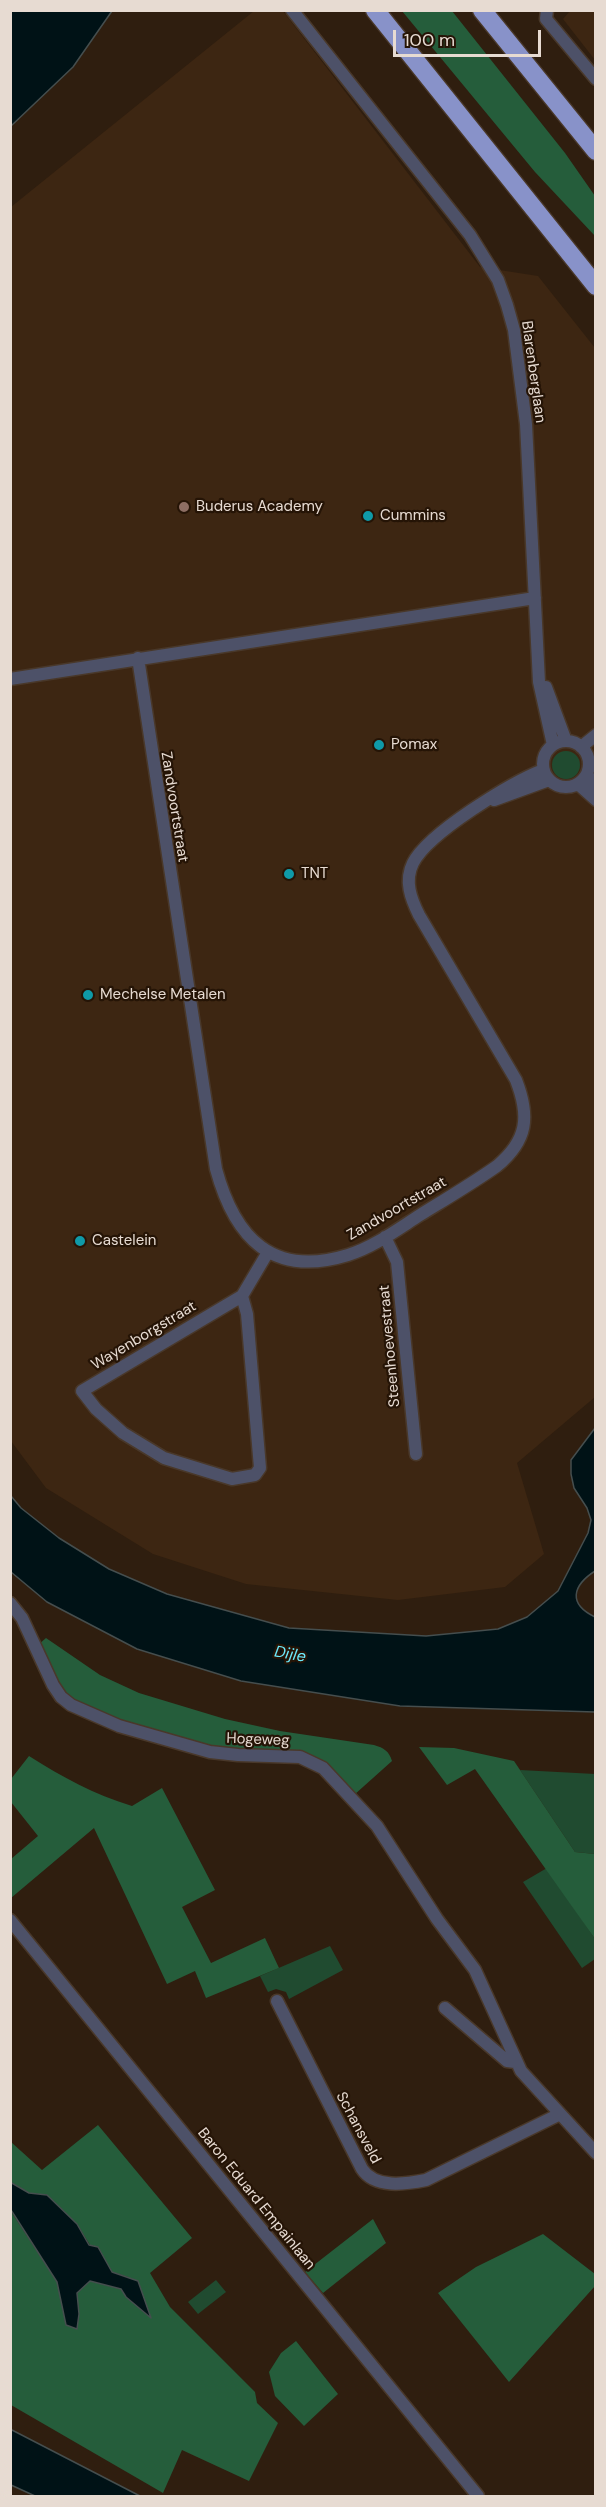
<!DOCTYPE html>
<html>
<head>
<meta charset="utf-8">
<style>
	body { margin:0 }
	#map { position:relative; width:606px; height:2507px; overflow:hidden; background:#2f1e0f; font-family:"DM Sans",sans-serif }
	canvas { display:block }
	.frame { position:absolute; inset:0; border:12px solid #e7dbd2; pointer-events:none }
	.scale { position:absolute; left:393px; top:30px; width:148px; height:27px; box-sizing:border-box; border:3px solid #e7dbd2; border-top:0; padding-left:8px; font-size:18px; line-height:21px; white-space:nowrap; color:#e7dbd2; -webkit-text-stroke:4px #251406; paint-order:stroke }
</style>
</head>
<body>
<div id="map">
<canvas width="606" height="2507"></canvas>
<div class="frame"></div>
<div class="scale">100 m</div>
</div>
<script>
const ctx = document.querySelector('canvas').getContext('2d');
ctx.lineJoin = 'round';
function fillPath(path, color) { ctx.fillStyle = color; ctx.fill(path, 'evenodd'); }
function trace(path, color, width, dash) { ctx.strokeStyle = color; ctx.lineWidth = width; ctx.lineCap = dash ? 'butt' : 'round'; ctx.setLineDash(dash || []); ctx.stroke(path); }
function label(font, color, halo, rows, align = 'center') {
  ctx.font = font + ' "DM Sans",sans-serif'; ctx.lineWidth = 4.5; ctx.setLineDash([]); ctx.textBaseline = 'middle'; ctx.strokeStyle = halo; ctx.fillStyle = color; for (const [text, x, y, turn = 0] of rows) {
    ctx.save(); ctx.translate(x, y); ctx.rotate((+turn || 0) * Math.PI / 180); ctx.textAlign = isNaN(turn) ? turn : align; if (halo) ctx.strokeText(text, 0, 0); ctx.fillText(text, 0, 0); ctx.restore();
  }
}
fillPath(new Path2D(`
	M254,11H283L480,267L538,276L595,348V1397L517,1463L544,1554L505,1587L398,1600L246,1584L153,1554L46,1488L11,1441V207Z
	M570,11H595V60L563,19Z`), '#3d2612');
fillPath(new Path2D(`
	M552 765a14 14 0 1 1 28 0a14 14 0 1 1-28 0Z
	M520,1770L595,1774V1854L575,1852Z
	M547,1868L595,1939V1959L582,1968L523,1882Z
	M330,1946L343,1970L289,1999L286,1992L276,1989L268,1992L260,1976Z
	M216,2280L226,2292L198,2314L188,2302Z`), '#204b30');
fillPath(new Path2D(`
	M402,11H452L565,153L595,196V236L535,172Z
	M46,1638L100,1675L139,1693L225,1719L280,1731L374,1745C384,1748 389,1751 392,1761L354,1795L323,1764L222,1752L119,1723L66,1698L38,1645Z
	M419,1747L454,1748L514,1761L575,1852L595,1854V1939L475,1769L447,1785Z
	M29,1756C64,1778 93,1794 132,1806L162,1788L215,1890L182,1907L211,1963L265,1938L279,1968L206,1998L195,1971L167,1984L94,1828L11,1898V1859L38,1836L11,1802V1779Z
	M98,2125L192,2238L150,2273L170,2307L255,2392L257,2403L278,2423L249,2481L182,2450L163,2493L11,2405L10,2210L57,2282L66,2325L79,2314L76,2293L90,2281L121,2289L126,2297L128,2277L112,2272L98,2247L90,2245L77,2224L47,2195L29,2193L11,2182V2142L42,2170Z
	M373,2219L386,2243L323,2293L305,2272Z
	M543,2234L595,2274V2286L509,2382L438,2293L476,2267Z
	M296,2341L338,2394L304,2426L275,2396L269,2372L281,2353Z`), '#255d3b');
const water = new Path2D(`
	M11,10L112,11L73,67L11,126Z
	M595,1428V1571C572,1586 568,1604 595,1617V1712L400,1706L241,1681L137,1649L47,1602L11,1572V1496L21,1508L59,1538L109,1569L167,1594L289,1628L426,1636L498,1629L527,1617L558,1591L588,1533L591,1520L587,1508L574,1488L571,1474V1460Z
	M10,2182L29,2193L47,2195L77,2224L89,2245L98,2247L112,2272L138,2281L151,2318L126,2297L121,2289L90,2281L77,2293L79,2314L77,2329L66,2325L57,2282L11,2210Z
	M10,2429L140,2496H35L11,2485Z`);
fillPath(water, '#001216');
trace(water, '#454e4e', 1.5);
const minor = new Path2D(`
	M292,10L470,235L498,280L507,305L514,330L526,424L539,682L553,745
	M547,10L546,19L596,79
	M138,658L216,1169C235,1239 273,1278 348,1255C374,1247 398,1229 420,1215C446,1199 473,1183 497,1166C528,1140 530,1116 516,1080L419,915C411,899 404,881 413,863C428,833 512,782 543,770
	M10,679L535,598
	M546,687L566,741
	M543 764a23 23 0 1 1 46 0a23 23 0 1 1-46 0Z
	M581,747L596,735
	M587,775L596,785
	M578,784L596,800
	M494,800L549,780
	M385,1237L397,1262L416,1454
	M242,1296L247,1314L260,1468L255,1475L232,1479L164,1458L123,1433L96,1409L82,1391L242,1296L268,1252
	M10,1603L22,1618L53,1685L61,1697L71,1705L119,1726L210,1752L238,1755L300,1757L323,1768L377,1826L437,1919L475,1970L521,2071L596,2153
	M10,1920L478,2496
	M277,2001L362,2169C375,2189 406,2184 426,2180L560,2114
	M445,2008L507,2061L515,2062`);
const highway = new Path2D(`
	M375,10L596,286
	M482,10L596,151`);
trace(minor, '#49382a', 15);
trace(highway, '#49382a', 21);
trace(minor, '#4d5168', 12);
trace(highway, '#8892c9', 18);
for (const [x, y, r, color] of [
	[184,507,6,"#8d6e63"],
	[368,516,6,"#0f9aa8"],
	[379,745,6,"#0f9aa8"],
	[289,874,6,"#0f9aa8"],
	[88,995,6,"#0f9aa8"],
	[80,1241,6,"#0f9aa8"]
]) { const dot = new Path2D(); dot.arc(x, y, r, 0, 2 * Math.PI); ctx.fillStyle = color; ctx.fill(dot); trace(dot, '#251406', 2); }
label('15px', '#e7dbd2', '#251406', [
	["Blarenberglaan",533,372,82],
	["Zandvoortstraat",174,807,81],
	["Zandvoortstraat",397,1209,-30],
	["Wayenborgstraat",144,1336,-31],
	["Steenhoevestraat",390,1346,-95],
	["Hogeweg",258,1740,2],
	["Schansveld",358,2128,62],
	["Baron Eduard Empainlaan",256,2199,51]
]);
label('15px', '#e7dbd2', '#251406', [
	["Buderus Academy",196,507],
	["Cummins",380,516],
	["Pomax",391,745],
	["TNT",301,874],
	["Mechelse Metalen",100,995],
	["Castelein",92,1241]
], 'left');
label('italic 16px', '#6de9fb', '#251406', [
	["Dijle",290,1655,10]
]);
</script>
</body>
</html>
